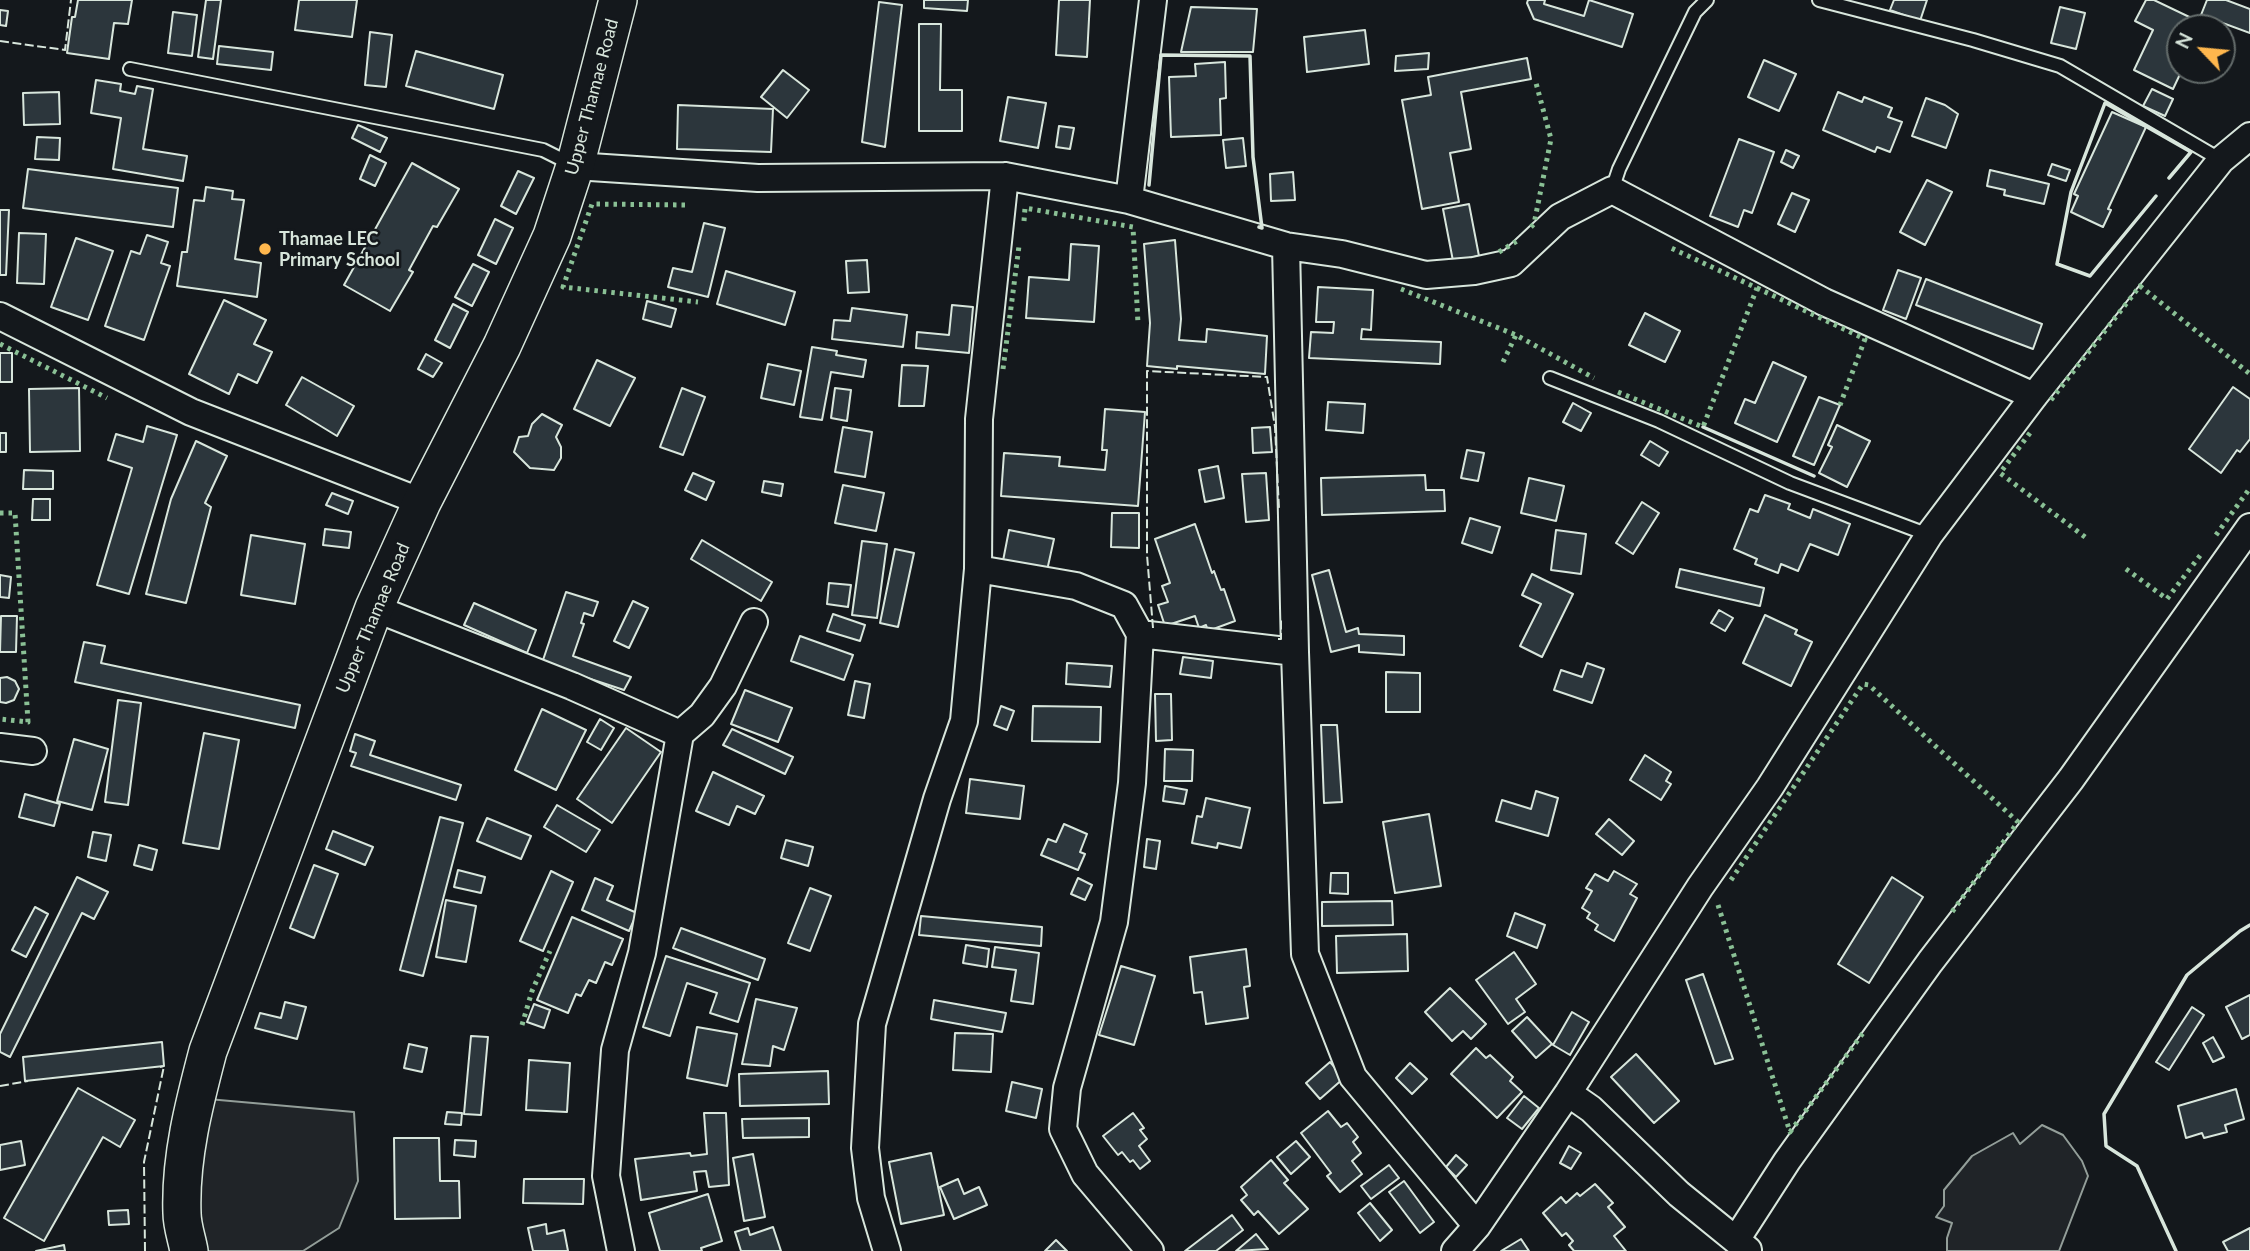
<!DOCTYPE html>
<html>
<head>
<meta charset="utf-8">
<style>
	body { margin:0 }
	#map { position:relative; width:2250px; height:1251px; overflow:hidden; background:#14181c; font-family:Lato,sans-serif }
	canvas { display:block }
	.north { position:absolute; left:2166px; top:14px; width:70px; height:70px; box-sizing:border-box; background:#14181c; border:2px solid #626a69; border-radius:50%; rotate:296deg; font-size:19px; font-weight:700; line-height:28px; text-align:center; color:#d8e6dc }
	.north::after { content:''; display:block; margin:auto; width:24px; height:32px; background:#ffb74d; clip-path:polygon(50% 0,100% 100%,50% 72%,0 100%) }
</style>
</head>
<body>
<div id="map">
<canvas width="2250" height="1251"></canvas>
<div class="north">N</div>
</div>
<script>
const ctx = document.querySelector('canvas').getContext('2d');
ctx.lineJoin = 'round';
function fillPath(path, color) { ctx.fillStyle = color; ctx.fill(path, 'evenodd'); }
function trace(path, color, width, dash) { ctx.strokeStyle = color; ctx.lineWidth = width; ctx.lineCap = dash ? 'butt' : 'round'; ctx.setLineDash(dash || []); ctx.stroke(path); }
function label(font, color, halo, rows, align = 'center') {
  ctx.font = font + ' Lato,sans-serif'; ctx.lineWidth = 5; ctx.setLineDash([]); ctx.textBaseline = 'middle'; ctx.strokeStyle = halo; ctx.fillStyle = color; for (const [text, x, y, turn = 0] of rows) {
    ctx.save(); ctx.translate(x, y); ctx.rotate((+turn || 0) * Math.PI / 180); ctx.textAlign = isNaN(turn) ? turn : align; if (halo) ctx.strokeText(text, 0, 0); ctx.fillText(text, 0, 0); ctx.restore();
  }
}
const green = new Path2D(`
	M208,1099L354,1112L358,1181L339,1228L303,1251H200L198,1195Z
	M2042,1125L2063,1135L2082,1161L2088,1176L2059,1251H1947V1238L1952,1223L1936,1217L1944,1206V1190L1972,1156L2013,1133L2020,1144Z`);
fillPath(green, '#202428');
trace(green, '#939e99', 2);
const building = new Path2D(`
	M78,0H132L128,24L114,23L109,59L67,53L72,17H75Z
	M206,0H221L213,59L198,57Z
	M299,0H357L352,37L295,30Z
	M924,0H968L967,11L924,8Z
	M1059,0H1090L1087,57L1056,55Z
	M1528,0H1545L1544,4L1584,16L1589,0L1633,14L1622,47L1534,19L1527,3Z
	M1894,0H1927L1920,21L1890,10Z
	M2146,0H2154L2204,24L2203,28H2180V70H2182L2173,89L2134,70L2153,30L2135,21Z
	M2207,0H2226L2250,9V33L2201,15Z
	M879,2L902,5L885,147L862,142Z
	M1191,7L1257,9L1253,52H1181Z
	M2060,7L2085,13L2076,49L2051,43Z
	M0,10L8,11L6,26L0,25Z
	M173,12L197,15L192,56L168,53Z
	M919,24H941L940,90H962V131H919Z
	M1365,30L1369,64L1307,72L1304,37Z
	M370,32L392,35L386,87L365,85Z
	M219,46L273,52L271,70L217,64Z
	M416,51L503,75L494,109L406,86Z
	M1429,53L1428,69L1395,71L1396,56Z
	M1527,58L1531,79L1461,92L1471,149L1450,153L1459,202L1422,209L1402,100L1431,95L1428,77Z
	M1764,60L1796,74L1779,111L1748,97Z
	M1225,62L1226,98L1220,99L1221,135L1171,137L1169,77L1196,76L1195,64Z
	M783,70L809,90L787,118L761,97Z
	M96,80L121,84L120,91L135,94L137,86L153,89L143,149L187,156L183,181L113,169L121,118L91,113Z
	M2152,89L2173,99L2165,116L2143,106Z
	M59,92L60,124L24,125L23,93Z
	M1838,92L1862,102L1864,97L1892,108L1888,117L1902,122L1890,152L1877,147L1875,152L1823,130Z
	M1008,97L1046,103L1038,148L1000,141Z
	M1926,98L1945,105L1958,114L1946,148L1912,136Z
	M678,105L773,109L771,152L677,149Z
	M2112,112L2146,127L2108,209L2111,210L2103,227L2071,212L2078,196L2074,194Z
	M358,125L387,138L380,152L352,138Z
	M1059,126L1074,128L1070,149L1056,147Z
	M37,137L60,138L59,160L35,159Z
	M1243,138L1246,166L1226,168L1223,140Z
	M1739,139L1774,152L1752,213L1744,210L1738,227L1710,216Z
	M1786,150L1799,156L1793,168L1781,162Z
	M370,155L386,163L375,186L360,179Z
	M412,163L459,189L437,227L433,226L409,270L413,272L390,311L344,285Z
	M2052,164L2070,170L2066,181L2048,175Z
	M28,169L178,188L173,227L23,208Z
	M1990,170L2049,184L2044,204L2004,195L2005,190L1987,186Z
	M518,171L534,178L516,214L501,206Z
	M1293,172L1295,200L1271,201L1270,174Z
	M1927,180L1952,192L1925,245L1900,232Z
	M206,187L233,191L232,199L244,200L235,259L261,263L257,297L177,286L182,252H187L194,200L204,201Z
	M1792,193L1809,200L1795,232L1778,224Z
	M1469,204L1479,256L1453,261L1443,209Z
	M0,210H9L6,275H0Z
	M495,219L513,228L496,264L478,255Z
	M704,223L725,228L708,297L668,287L673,268L692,272Z
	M19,233L46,234L44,284L17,283Z
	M147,235L168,242L161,263L170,266L144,340L105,326L131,251L140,254Z
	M76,238L113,251L88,320L51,307Z
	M1175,240L1181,319L1179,340L1206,342L1207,329L1267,336L1265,374L1177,366V369L1147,366L1150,323L1144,244Z
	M1071,244L1099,246L1094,322L1026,318L1029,277L1069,280Z
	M867,260L869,292L848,293L846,261Z
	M473,264L489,272L472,306L455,297Z
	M1898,270L1921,278L1906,319L1883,310Z
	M726,271L795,292L785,325L717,304Z
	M1926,279L2042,324L2033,349L1916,305Z
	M1318,287L1373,290L1371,330L1362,329L1361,339L1441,342L1440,364L1309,358L1311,332L1333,333L1334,322H1316Z
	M224,300L266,320L254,344L272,352L257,383L238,374L229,394L189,374Z
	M647,301L676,309L671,327L643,319Z
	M453,304L468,312L450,348L435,340Z
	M952,305L973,307L969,353L916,348L917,332L949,335Z
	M852,308L907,315L903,347L832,339L834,320L850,321Z
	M1645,313L1680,331L1665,362L1629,345Z
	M812,347L837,351L836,355L866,360L863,377L831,372L822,420L800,417Z
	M0,353H12V382H0Z
	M426,354L442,363L433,377L418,369Z
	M597,360L635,378L610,426L574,409Z
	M1773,362L1806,377L1777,442L1735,423L1745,399L1755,403Z
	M768,364L801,371L794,405L761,398Z
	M902,365L928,366L924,406H899Z
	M302,377L354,406L337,436L286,405Z
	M2233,387L2250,399V439L2240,452L2237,450L2221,473L2189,449Z
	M79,388L80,451L30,452L29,389Z
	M682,388L705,397L683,455L660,447Z
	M835,388L851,390L847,421L831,418Z
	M1819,397L1840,405L1814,465L1793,456Z
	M1328,402L1365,404L1363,433L1326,430Z
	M1573,403L1591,413L1581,431L1563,422Z
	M1105,409L1145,412L1138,506L1001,496L1004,453L1060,457L1059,466L1105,470L1107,450H1102Z
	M542,414L562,425L556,437L561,447V458L554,470L530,468L514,452L519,437L528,436L532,424Z
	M1837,425L1870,441L1847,487L1819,473L1832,447L1828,445Z
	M147,426L177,435L129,594L97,585L132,468L108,460L116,434L143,442Z
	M843,427L872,432L865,477L835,472Z
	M1270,427L1272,452L1253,453L1252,428Z
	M0,433H6V452H0Z
	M196,441L227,456L205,503L211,507L186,603L146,594L171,499Z
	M1650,441L1668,452L1659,466L1641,455Z
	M1467,450L1484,453L1478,481L1461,478Z
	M1218,466L1224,498L1205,502L1199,470Z
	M24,470L53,471V489H23Z
	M693,473L714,482L706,500L685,490Z
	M1266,473L1269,520L1246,522L1242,474Z
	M1425,475L1426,490H1444L1445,511L1322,515L1321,478Z
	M1529,478L1564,486L1556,521L1521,513Z
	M764,481L783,484L781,496L762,492Z
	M843,485L884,493L876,531L835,523Z
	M332,493L353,501L348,514L326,505Z
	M1765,495L1790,504L1788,509L1810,518L1813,509L1850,524L1838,555L1810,544L1798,571L1781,564L1778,573L1755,564L1757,559L1734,549L1750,509L1758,512Z
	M33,499H50V520H32Z
	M1642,502L1659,513L1633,554L1616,543Z
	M1112,513H1139V548L1111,547Z
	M1470,518L1500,527L1492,553L1462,543Z
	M1195,524L1212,573L1214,571L1221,590L1224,589L1235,621L1208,631L1206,625L1199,628L1195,616L1165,626L1158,605L1168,602L1162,586L1170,583L1155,539Z
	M325,529L351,532L349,548L323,545Z
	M1009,530L1054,539L1046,575L1002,566Z
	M1556,530L1586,534L1581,574L1551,570Z
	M251,535L305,544L295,604L241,595Z
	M702,540L772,582L761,601L691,559Z
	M862,541L887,544L877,618L852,615Z
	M895,549L914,553L898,627L880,623Z
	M1680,569L1764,588L1760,606L1676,587Z
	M1329,570L1346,632L1358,628L1359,634L1404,636V655L1359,652V645L1331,652L1312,575Z
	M1532,574L1573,594L1542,657L1520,646L1541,604L1522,595Z
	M0,575L11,577L9,598L0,597Z
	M829,583L851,585L848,607L827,604Z
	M566,592L598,602L593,616L584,613L581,623L584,624L573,656L631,677L624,690L542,663Z
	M633,601L648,608L629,648L614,641Z
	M474,603L536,630L527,653L464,625Z
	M1719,610L1733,618L1725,631L1711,623Z
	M833,614L865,625L860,641L827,631Z
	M1765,615L1797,630L1795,634L1812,642L1791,686L1743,663Z
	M1,616H17L16,652H0Z
	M800,636L853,655L844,680L791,661Z
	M84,642L105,646L101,663L300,705L295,728L75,682Z
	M1183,657L1213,661L1211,678L1180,674Z
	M1067,663L1112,666L1110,687L1066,684Z
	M1587,663L1604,669L1592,703L1554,690L1561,670L1582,677Z
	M1386,672L1420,673V712H1386Z
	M7,677L15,681L19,689L14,700L6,703L0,702V678Z
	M855,681L870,684L864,718L848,715Z
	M745,690L792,708L778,742L731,724Z
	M1155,694H1171L1172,740L1156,741Z
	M118,700L141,703L128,805L105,802Z
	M1001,706L1014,711L1007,730L994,725Z
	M1033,706L1101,707L1100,742L1032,741Z
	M542,709L586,730L556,790L515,770Z
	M600,719L614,728L601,750L587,742Z
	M1321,725H1337L1342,802L1324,803Z
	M626,728L661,752L612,823L577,799Z
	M732,729L793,757L785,774L723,745Z
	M204,733L239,740L219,849L183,843Z
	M355,734L375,741L370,755L461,785L456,800L351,766L356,753L350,751Z
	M74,739L108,749L92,810L57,801Z
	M1165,749L1193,750L1192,781H1164Z
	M1645,755L1671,772L1666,781L1671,784L1661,800L1630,780Z
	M713,772L764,796L755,814L737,806L729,825L696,811Z
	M970,779L1024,786L1020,819L966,813Z
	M1165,786L1187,790L1184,804L1163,801Z
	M1536,791L1558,798L1548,836L1496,821L1502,800L1531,809Z
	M25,794L60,804L54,826L19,817Z
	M1206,798L1250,808L1241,848L1218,843L1217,848L1192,843L1197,816L1202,817Z
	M557,805L600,830L586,852L544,827Z
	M1429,814L1441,886L1395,893L1383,822Z
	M440,817L463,823L423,976L400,970Z
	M487,818L531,836L521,859L477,841Z
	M1609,819L1634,841L1622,855L1596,834Z
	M1064,824L1087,834L1080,852L1085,854L1078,870L1041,855L1048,839L1056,842Z
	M333,831L373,847L365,865L326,849Z
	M93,832L111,835L106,861L88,857Z
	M1147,839L1160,841L1156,869L1144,867Z
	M786,840L813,847L808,866L781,858Z
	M139,845L157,850L152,870L134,865Z
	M314,865L338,874L314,938L290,928Z
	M458,870L485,877L481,893L454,887Z
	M551,871L573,882L543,951L520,941Z
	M1614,871L1637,884L1630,894L1637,898L1614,941L1595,930L1598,925L1587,918L1590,913L1582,908L1592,891L1586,888L1595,874L1608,881Z
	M1331,873H1348V894L1330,893Z
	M77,877L108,892L94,919L82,913L10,1057L0,1052V1034Z
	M1892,877L1923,897L1869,983L1838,964Z
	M595,878L613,886L607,900L637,913L629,931L582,910Z
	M1078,878L1092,885L1085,900L1071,894Z
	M810,888L831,896L810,951L788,943Z
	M446,900L476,906L466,962L436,957Z
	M1392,901L1393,925L1322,926V902Z
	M35,907L48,914L26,957L12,950Z
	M1515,913L1545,925L1537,948L1507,936Z
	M921,916L1042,927L1041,946L919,935Z
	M572,917L623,939L612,965L605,962L596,983L589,980L581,996L576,994L568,1013L537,1000Z
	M681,928L765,959L758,980L673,948Z
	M1407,934L1408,971L1337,973L1336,936Z
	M966,945L989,949L987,967L963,963Z
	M995,947L1039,953L1033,1004L1011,1001L1016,970L992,967Z
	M1246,949L1250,986L1244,987L1248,1018L1206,1024L1202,992L1194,993L1190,957Z
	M1514,952L1536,984L1516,999L1525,1012L1508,1024L1476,980Z
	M666,956L750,983L738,1022L710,1013L717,993L687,983L670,1036L643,1027Z
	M1121,966L1155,976L1134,1045L1099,1035Z
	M1703,974L1733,1059L1715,1064L1686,980Z
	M1450,988L1486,1024L1471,1039L1463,1031L1452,1041L1425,1012Z
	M2250,995V1035L2242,1039L2226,1007Z
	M756,999L797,1008L784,1050L773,1046L770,1066L742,1064Z
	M934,1000L1006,1013L1002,1032L931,1019Z
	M285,1002L306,1007L297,1039L255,1028L260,1013L281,1018Z
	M534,1004L550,1010L544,1028L527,1022Z
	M2192,1007L2204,1015L2169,1070L2156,1062Z
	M1572,1012L1589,1022L1570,1055L1553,1045Z
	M1527,1017L1552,1044L1536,1058L1512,1031Z
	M697,1027L737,1034L727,1086L687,1078Z
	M955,1033L993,1034L991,1072L953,1070Z
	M471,1036L488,1037L481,1115L464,1114Z
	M2213,1037L2224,1057L2213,1062L2203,1043Z
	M162,1042L164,1066L25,1081L23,1057Z
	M409,1044L427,1048L422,1072L404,1068Z
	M1476,1048L1486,1058L1490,1055L1513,1077L1510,1081L1522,1092L1497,1118L1451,1074Z
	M1636,1054L1679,1101L1654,1123L1611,1077Z
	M529,1060L570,1063L567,1112L526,1110Z
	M1330,1062L1344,1078L1320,1099L1306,1083Z
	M1410,1063L1427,1079L1412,1094L1396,1078Z
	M828,1071L829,1104L740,1106L739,1074Z
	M1012,1082L1042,1089L1036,1118L1006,1111Z
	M78,1088L135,1120L120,1147L103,1137L44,1241L4,1218Z
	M2236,1089L2244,1119L2225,1125L2227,1132L2204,1138L2202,1133L2186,1138L2178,1106Z
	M1524,1096L1539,1108L1522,1129L1507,1118Z
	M1328,1111L1341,1127L1347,1123L1358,1137L1353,1142L1361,1153L1352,1161L1362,1174L1340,1192L1327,1176L1331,1173L1301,1133Z
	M447,1112L462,1113L461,1125L445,1124Z
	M704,1113H726L729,1185L709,1187L706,1171L694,1172L697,1191L641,1200L635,1159L690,1153L691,1156L707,1154Z
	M1133,1113L1144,1128L1140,1130L1147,1139L1139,1146L1150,1161L1140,1169L1133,1160L1130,1162L1122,1152L1118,1155L1103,1136Z
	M809,1118V1137L743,1138L742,1119Z
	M394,1138H439L440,1181H459L460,1218L395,1219Z
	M455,1140L476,1141L475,1157L454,1155Z
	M21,1141L25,1165L0,1170V1145Z
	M1296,1141L1310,1157L1291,1174L1277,1157Z
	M1569,1146L1581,1153L1571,1169L1560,1163Z
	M931,1153L944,1215L901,1224L889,1162Z
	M753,1154L765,1217L744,1221L733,1158Z
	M1456,1155L1467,1165L1456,1177L1446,1167Z
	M1271,1160L1288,1180L1284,1183L1308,1209L1279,1234L1258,1211L1254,1215L1241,1200L1247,1195L1241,1187Z
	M1389,1165L1399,1178L1371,1199L1361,1186Z
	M524,1179H584L583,1204L523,1203Z
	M958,1179L964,1194L979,1187L987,1205L954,1219L940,1187Z
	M1404,1181L1434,1222L1420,1233L1389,1192Z
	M1595,1184L1613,1203L1608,1207L1625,1227L1614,1236L1626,1251H1574L1569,1245L1573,1241L1566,1233L1562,1236L1543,1213L1561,1197L1566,1203L1577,1193L1580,1196Z
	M708,1194L722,1241L701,1248L702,1251H660L649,1213Z
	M1370,1203L1392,1230L1380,1241L1358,1213Z
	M128,1210L129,1224L109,1225L108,1211Z
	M1232,1215L1243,1230L1216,1251H1185Z
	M546,1224L547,1234L564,1230L568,1251H533L528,1228Z
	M773,1227L781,1251H741L735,1232L748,1228L750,1235Z
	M2250,1228V1251H2228L2223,1242Z
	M1256,1234L1268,1249L1236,1251Z
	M1521,1239L1529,1251H1501Z
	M1056,1240L1067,1251H1045Z
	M64,1245L65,1251H36Z`);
fillPath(building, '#2c363c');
trace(building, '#d8e6dc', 2);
const lane = new Path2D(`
	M1819,0L1973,40L2060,66L2221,160
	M130,69L543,150L573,165
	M1612,190L1619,169L1695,12L1707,0
	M1550,378L1659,421L1790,483L1929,535`);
const street = new Path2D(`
	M575,166L758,178L1005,176L1129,200L1286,246L1342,254L1426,275L1474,271L1511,263L1560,217L1612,190L1824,302L2034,396
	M1129,200L1153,0
	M1286,246L1295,652L1305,954L1353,1077L1477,1226
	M0,316L191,412L422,502
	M978,569L1076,586L1124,605L1140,634L1132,783L1114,922L1067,1088L1063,1129L1085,1174L1150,1251
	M374,608L572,686L680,734
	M1140,634L1295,652
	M0,747L33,751
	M1568,1093L1591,1109L1679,1194L1748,1250
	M1736,1240L1787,1161L1930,962L2071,779L2250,527
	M621,1251L606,1176L615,1050L642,953L680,734L702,715L723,686L754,622
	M887,1251L871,1198L865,1148L872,1024L937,799L964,721L978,569L979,419L1005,176
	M1455,1251L1477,1226L1568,1093L1700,887L1770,787L1929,535L2034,396L2221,160L2250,136`);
const secondary = new Path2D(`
	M189,1251C187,1239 182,1226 182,1213C180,1158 194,1104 208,1051L374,608L422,502L502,346L552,236L575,166L618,0`);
trace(lane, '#d8e6dc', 16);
trace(street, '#d8e6dc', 30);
trace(secondary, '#d8e6dc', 40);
trace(lane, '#14181c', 12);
trace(street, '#14181c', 26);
trace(secondary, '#14181c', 37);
trace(new Path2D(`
	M685,205L592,204L563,287L698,302
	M1024,221L1025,208L1133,227L1138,324
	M1531,227L1534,224L1551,139L1536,83
	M1499,252L1517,241
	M1757,288L1865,339L1840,405
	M1401,289L1516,335L1594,378
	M0,344L107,398
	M1503,362L1516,335
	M1003,369L1019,246
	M1618,392L1703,427L1757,288L1671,248
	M2051,400L2140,286L2250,374
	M2030,433L2000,473L2089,540
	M0,513H15L28,722L0,719
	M2216,535L2250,488
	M2126,569L2167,599L2202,553
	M1731,880L1863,684L1869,685L2018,822L1952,912
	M1718,905L1790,1132L1863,1033
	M522,1025L532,991L550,951`), '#8ac095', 5, [3.5, 5]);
trace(new Path2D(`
	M0,41L65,50L71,0
	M1153,628L1147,555V371L1267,377L1275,427L1279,509
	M1278,639H1281V617
	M0,1086L28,1081
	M145,1251L144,1162L164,1066L160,1067`), '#d8e6dc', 2, [9, 3.5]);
trace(new Path2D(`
	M1149,185L1161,55L1250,56L1253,157L1262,228L1259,227
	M2156,196L2090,276L2057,264L2071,192L2105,103L2191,152L2169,178
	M1703,427L1814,476
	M2176,1251L2137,1166L2106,1146L2104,1114L2187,975L2240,931L2250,925`), '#d8e6dc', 3.5);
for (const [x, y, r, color] of [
	[265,249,7,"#ffb74d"]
]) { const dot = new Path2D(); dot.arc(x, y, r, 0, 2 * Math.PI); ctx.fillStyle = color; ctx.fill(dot); trace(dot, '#14181c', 2.5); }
label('18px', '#d8e6dc', '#14181c', [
	["Upper Thamae Road",592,97,-75],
	["Upper Thamae Road",373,618,-67]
]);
label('bold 18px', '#d8e6dc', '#14181c', [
	["Thamae LEC",279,239],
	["Primary School",279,260]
], 'left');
</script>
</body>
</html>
